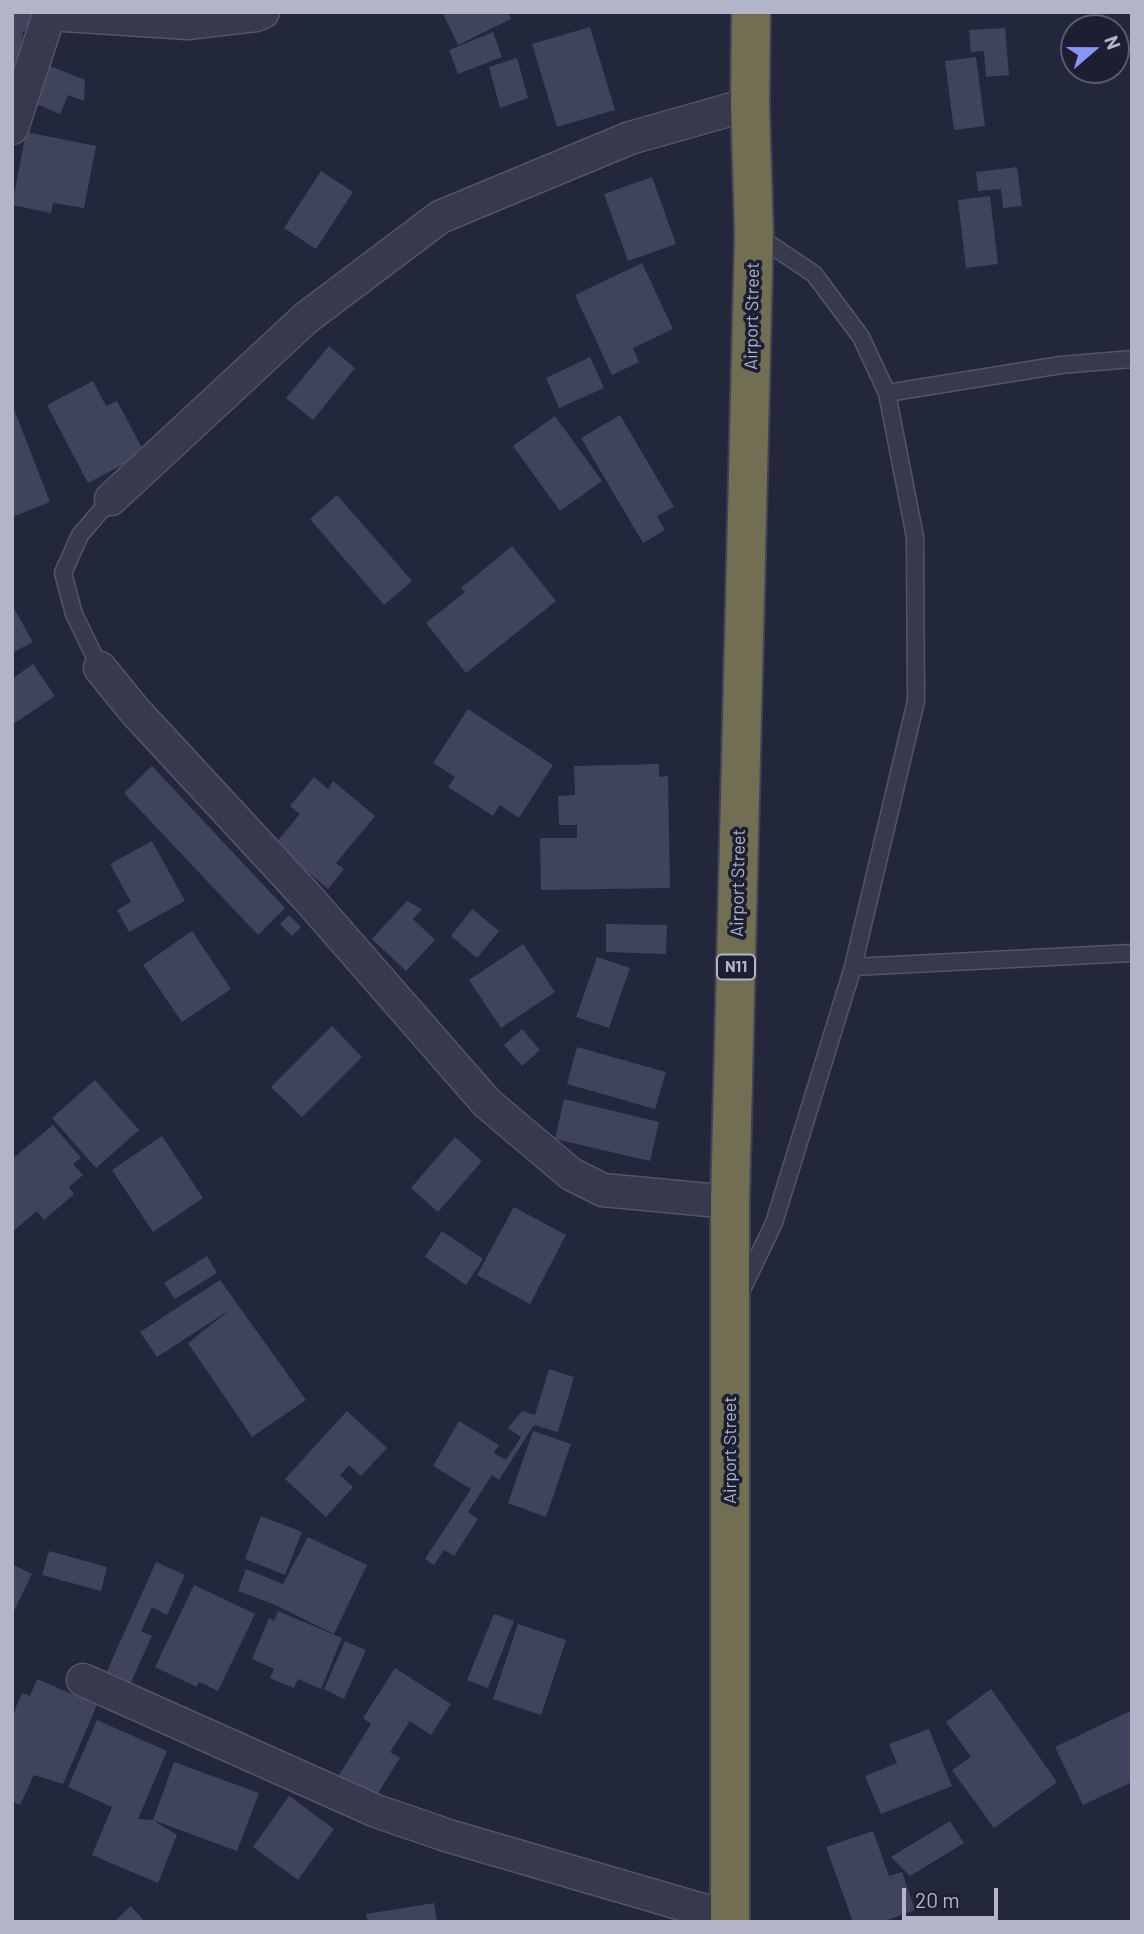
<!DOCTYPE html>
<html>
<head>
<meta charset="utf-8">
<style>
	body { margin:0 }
	#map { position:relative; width:1144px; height:1934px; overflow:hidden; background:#23273c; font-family:Barlow,sans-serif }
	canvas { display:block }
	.frame { position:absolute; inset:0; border:14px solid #b2b5c8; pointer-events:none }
	.north { position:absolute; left:1060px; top:14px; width:70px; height:70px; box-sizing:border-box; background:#1c1f31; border:2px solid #585b6d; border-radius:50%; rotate:70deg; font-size:19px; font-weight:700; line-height:28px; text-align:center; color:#b2b5c8 }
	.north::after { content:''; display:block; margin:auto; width:24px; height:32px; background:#8895f7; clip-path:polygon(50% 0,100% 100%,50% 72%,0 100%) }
	.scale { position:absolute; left:902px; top:1888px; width:96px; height:32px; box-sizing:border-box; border:4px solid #b2b5c8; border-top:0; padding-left:9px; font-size:21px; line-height:24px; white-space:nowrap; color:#b2b5c8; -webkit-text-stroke:5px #1c1f31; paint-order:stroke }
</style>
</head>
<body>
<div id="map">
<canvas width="1144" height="1934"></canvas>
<div class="frame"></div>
<div class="north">N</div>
<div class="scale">20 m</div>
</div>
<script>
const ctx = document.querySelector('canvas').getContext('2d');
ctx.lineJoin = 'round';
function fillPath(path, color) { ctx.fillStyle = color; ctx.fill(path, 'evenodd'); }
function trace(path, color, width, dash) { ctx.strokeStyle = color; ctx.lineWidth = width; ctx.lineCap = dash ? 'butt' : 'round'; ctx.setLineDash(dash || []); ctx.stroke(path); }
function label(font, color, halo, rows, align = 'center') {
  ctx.font = font + ' Barlow,sans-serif'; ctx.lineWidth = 7; ctx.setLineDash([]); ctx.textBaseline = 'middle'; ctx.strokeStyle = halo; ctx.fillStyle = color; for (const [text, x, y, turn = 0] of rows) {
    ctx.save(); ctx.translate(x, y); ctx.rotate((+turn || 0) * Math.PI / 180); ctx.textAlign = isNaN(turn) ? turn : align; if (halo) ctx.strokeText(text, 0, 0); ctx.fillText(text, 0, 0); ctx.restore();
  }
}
fillPath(new Path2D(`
	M12,12H36L35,30L23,32L20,67L12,66Z
	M442,12H508L511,19L458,45Z
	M590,27L615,110L557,127L532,44Z
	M1005,28L1009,75L986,77L984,51L971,52L969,30Z
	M493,32L502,57L458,74L449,50Z
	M976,57L985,126L954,130L945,61Z
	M517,58L528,98L500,108L489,67Z
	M50,66L85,80L84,101L68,95L60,114L34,103Z
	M26,132L96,146L84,208L53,203L51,213L12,205Z
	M1017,167L1022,206L1003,208L1001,189L978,191L976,172Z
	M321,171L353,192L316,249L284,228Z
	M652,177L676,244L628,261L604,194Z
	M990,196L998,264L966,268L958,200Z
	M642,263L673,329L633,348L639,362L612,375L575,295Z
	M329,346L355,368L313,420L286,398Z
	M590,357L604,388L559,408L546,378Z
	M93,381L106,406L117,401L145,453L88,483L47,405Z
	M12,404L50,502L12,517Z
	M620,415L674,507L657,516L665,530L643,543L581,438Z
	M555,416L602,481L560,511L513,446Z
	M337,495L412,581L384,605L310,519Z
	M512,546L556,601L466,673L426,623L465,592L461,588Z
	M12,605L33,642L12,653Z
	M33,664L55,696L12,725V679Z
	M468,709L553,765L519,818L500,805L493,816L448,787L455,777L433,763Z
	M659,764V777L668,776L670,888L541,890L540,838H577V825H559L558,796L575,795L574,766Z
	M152,766L285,908L258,935L124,793Z
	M314,777L328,789L333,781L375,816L336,863L344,869L328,889L275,844L300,814L290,806Z
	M152,841L185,901L129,932L117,910L131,902L110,864Z
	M407,901L422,909L413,919L435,940L406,971L372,939Z
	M472,909L499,931L477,958L451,936Z
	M289,915L301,927L292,936L280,924Z
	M606,924L667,925L666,954L606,952Z
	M192,931L231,989L182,1022L143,965Z
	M523,944L555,992L501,1028L469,980Z
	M597,957L630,968L609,1028L576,1017Z
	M332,1026L362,1057L302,1117L271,1087Z
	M522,1029L540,1050L522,1066L504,1045Z
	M577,1047L666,1072L655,1109L567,1084Z
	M95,1080L139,1130L96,1168L52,1118Z
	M564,1099L659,1122L650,1161L555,1139Z
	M53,1125L81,1158L73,1164L83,1175L69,1187L74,1194L44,1220L37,1211L12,1232V1159Z
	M162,1136L203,1198L153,1232L112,1170Z
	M455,1137L482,1161L438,1212L411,1188Z
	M514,1207L566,1235L530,1304L477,1275Z
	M442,1231L483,1259L466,1285L425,1257Z
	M207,1256L217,1273L175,1299L164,1283Z
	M220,1280L306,1400L252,1437L188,1343L231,1309L157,1357L140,1332Z
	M549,1369L574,1377L558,1432L534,1425L499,1480L492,1475L468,1512L478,1519L454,1556L444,1550L434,1565L425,1559L471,1489L433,1466L459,1421L499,1445L494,1453L506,1460L521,1437L508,1428L522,1411L535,1415Z
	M347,1411L387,1448L361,1476L349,1465L340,1475L353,1487L326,1517L285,1479Z
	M533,1431L571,1444L546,1517L508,1503Z
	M261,1516L302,1532L285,1575L245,1559Z
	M308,1537L367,1565L334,1634L275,1605L238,1591L246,1569L283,1584Z
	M49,1551L107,1567L101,1591L42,1575Z
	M156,1562L185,1575L167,1615L152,1607L141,1631L152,1636L126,1693L102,1682Z
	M12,1564L32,1574L12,1615Z
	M194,1585L255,1614L218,1691L199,1682L197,1687L155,1667Z
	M278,1611L342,1638L321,1689L298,1679L294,1688L270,1678L274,1669L252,1659L269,1618L274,1621Z
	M494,1614L514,1621L488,1688L467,1680Z
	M518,1624L566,1640L541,1715L493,1699Z
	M345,1641L366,1650L344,1699L324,1689Z
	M395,1668L451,1704L431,1735L410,1721L390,1752L400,1758L373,1801L337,1778L371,1724L363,1718Z
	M37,1679L97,1705L63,1784L34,1775L20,1805L12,1801V1717L22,1693L30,1696Z
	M991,1689L1057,1782L994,1828L952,1770L971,1757L946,1722Z
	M1132,1710V1782L1083,1805L1055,1747Z
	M97,1720L167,1751L138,1819L153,1820L174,1762L259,1793L237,1851L153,1820L177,1835L158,1883L92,1855L112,1807L68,1787Z
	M929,1729L952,1786L881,1814L865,1776L897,1763L889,1744Z
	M289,1796L334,1829L298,1880L253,1847Z
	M950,1821L964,1843L910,1876L891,1857Z
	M873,1831L889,1876L902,1872L915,1910L882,1922H853L826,1847Z
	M434,1903L437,1922H368L366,1914Z
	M131,1906L145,1922H114Z`), '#3f435c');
const lane = new Path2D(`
	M887,393L1061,365L1132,359
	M100,668L74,614L63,573L80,535L111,499
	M853,967L1132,953
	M741,1292L774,1223L853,967L916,701L915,537L887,393L861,337L814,274L756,235`);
const street = new Path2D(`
	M50,14L187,23L256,15L263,12
	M12,128L50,12
	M111,499L306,318L440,217L630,138L750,104
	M100,668L135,711L307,897L487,1103L571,1174L603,1190L730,1202
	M83,1680L376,1811L449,1836L730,1918`);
const highway = new Path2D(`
	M730,1922V1202L754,233L750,104L751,12`);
trace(lane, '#525567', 19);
trace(street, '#525567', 35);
trace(highway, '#3f4254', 42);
trace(lane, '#373a4c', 16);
trace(street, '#373a4c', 32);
trace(highway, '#726e54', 38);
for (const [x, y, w] of [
	[736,967,38]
]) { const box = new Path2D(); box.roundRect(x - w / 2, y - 12.5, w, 25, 5); ctx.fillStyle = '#1c1f31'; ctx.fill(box); trace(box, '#b2b5c8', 2); }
label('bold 16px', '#b2b5c8', null, [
	["N11",736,967]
]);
label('18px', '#b2b5c8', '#1c1f31', [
	["Airport Street",752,316,-89],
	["Airport Street",738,883,-89],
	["Airport Street",730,1450,-90]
]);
</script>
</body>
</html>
